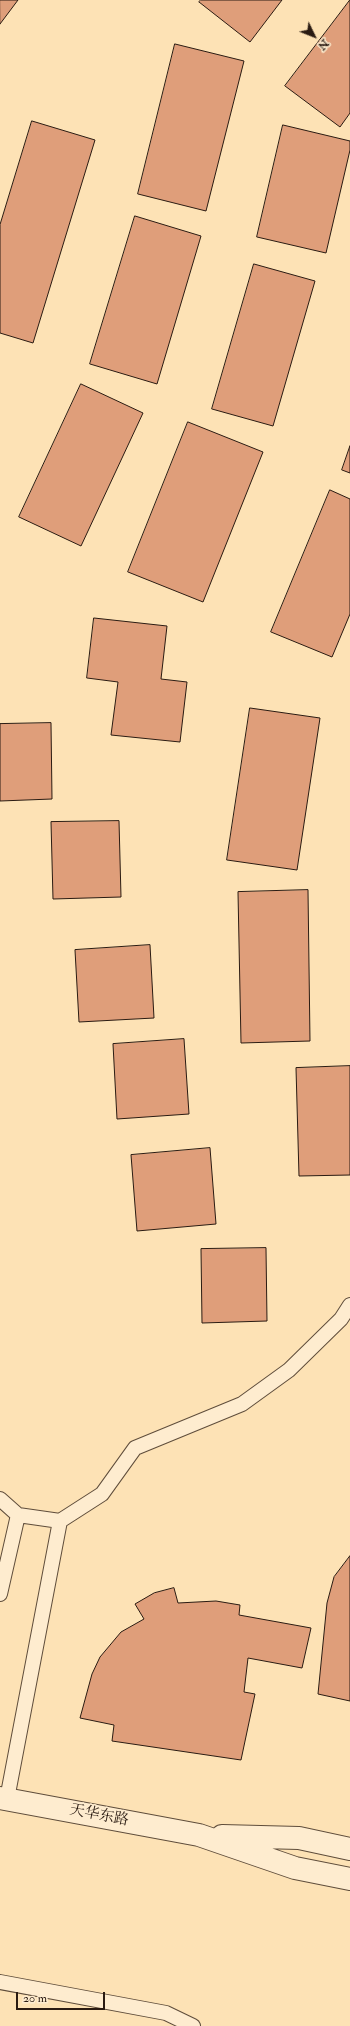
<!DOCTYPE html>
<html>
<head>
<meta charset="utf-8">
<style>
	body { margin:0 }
	#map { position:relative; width:350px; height:2026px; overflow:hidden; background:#fde2b5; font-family:"IM FELL Double Pica",serif }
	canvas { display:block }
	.north { position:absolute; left:294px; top:16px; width:40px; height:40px; -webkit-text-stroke:3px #feeccf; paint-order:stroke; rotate:133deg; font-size:11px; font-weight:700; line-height:16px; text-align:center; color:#2a1b12 }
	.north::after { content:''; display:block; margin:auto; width:14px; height:18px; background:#2a1b12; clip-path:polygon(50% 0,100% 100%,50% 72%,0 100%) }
	.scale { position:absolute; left:16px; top:1992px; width:89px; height:18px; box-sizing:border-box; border:2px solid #2a1b12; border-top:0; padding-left:5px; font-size:12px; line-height:14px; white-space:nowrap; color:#2a1b12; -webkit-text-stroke:3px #feeccf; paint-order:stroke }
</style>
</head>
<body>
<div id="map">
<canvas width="350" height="2026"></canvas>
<div class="north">N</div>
<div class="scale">20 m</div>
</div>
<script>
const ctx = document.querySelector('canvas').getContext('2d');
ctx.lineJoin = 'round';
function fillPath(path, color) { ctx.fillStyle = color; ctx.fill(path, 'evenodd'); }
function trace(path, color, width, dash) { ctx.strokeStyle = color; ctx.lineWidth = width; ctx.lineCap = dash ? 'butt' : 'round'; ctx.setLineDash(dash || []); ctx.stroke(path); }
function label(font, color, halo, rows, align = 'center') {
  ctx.font = font + ' "IM FELL Double Pica","Noto Serif SC",serif'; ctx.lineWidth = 3; ctx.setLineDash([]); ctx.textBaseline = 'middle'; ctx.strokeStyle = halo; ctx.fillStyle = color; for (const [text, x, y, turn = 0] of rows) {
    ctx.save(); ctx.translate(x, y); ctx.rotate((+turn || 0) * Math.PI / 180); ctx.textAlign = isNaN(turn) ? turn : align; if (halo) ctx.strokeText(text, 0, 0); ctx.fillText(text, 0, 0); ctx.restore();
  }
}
const building = new Path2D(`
	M0,0H18L0,24Z
	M201,0H282L250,42L199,2Z
	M350,0V113L340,127L285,86Z
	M175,44L244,61L206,211L138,194Z
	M32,121L95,140L33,343L0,333V225Z
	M283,125L350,141V150L326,253L257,237Z
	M135,216L201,236L157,384L90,364Z
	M254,264L315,281L273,426L212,409Z
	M81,384L143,413L81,546L19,517Z
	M188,422L263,452L203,602L128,572Z
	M350,446V473L342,470Z
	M330,490L350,499V614L332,657L271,632Z
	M94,618L167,626L161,679L187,682L180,742L111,735L118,682L87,678Z
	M250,708L320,718L297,870L227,860Z
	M51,723L52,799L0,801V724Z
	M119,821L121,897L53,899L51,822Z
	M308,890L310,1041L241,1043L238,892Z
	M150,945L154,1018L79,1022L75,950Z
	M184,1039L189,1114L117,1119L113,1044Z
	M350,1066V1175L299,1176L296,1068Z
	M210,1148L216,1224L137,1231L131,1155Z
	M266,1248L267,1321L202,1323L201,1249Z
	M350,1556V1701L318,1694L327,1603L334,1577Z
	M174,1588L178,1603L216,1601L240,1605L239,1615L311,1628L302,1668L248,1658L244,1692L255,1694L241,1760L112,1741L114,1725L80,1718L92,1674L100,1657L121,1632L144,1619L135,1604L154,1593Z`);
fillPath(building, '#df9e7a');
trace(building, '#2a1b12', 1);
const service = new Path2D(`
	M0,1499L18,1515L60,1521L102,1494L135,1448L242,1404L289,1370L341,1319L350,1305
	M0,1594L18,1515
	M7,1799L60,1521
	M0,1982L166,2013L193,2026`);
const tertiary = new Path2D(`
	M0,1798L199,1835L295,1868L350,1879
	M222,1836L299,1838L350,1849`);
trace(service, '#5f4d3b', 16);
trace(tertiary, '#5f4d3b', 24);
trace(service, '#feeccf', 14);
trace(tertiary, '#feeccf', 22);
label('15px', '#2a1b12', '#feeccf', [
	["天华东路",99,1816,11]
]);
</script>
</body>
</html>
